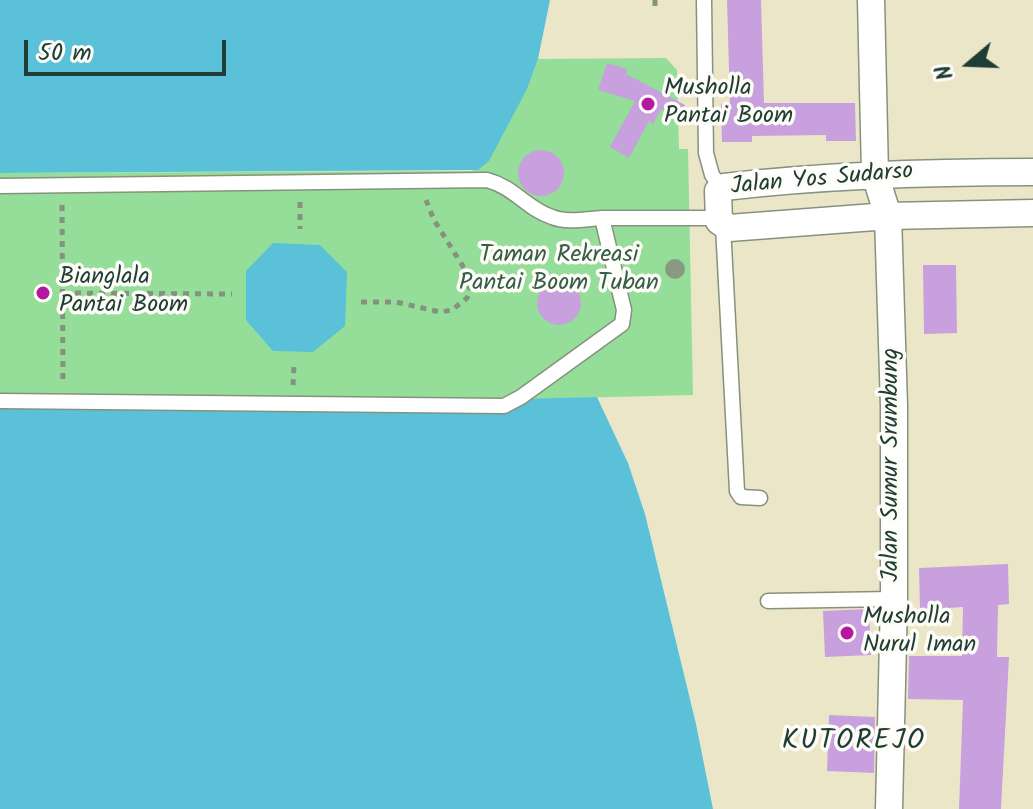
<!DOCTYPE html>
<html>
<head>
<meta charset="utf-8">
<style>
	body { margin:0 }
	#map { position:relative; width:1033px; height:809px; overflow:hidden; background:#ece6c9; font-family:Kalam,sans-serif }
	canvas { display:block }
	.north { position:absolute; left:929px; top:24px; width:80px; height:80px; -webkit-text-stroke:6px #fdfcf7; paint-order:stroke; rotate:251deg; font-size:22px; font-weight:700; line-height:32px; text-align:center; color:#1f3d34 }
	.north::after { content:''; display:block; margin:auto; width:28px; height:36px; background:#1f3d34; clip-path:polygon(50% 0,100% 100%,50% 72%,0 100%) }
	.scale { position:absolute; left:24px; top:40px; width:202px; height:36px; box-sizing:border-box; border:4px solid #1f3d34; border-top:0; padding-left:10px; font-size:24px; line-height:28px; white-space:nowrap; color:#1f3d34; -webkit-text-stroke:6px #fdfcf7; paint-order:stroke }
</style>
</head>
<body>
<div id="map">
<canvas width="1033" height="809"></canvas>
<div class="north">N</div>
<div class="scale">50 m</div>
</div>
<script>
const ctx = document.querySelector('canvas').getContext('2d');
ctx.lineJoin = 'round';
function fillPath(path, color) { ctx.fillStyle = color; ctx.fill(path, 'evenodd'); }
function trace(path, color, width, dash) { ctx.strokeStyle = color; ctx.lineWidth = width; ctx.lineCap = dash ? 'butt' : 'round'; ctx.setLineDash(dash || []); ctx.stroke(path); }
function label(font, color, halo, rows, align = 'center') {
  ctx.font = font + ' Kalam,sans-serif'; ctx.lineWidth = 7; ctx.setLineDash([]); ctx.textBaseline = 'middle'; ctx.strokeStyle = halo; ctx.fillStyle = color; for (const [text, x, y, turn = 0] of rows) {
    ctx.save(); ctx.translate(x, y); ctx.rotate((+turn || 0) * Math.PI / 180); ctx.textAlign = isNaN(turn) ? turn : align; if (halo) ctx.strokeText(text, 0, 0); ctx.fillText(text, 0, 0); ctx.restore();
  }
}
fillPath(new Path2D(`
	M666,58L677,70L679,149H688L693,395L90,410L0,408V173L472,171L528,87L538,59Z`), '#94de99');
fillPath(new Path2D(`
	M0,0H550L538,59L528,87L489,161L478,170L0,173Z
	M273,243L320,245L347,272L345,326L313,352L273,351L246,320V271Z
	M597,397L628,463L645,514L696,724L713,809H0V408L90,410Z`), '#5bc1d9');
fillPath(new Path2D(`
	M727,0H761L764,103H855L856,141H826V135L752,136V142H722L721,104H730Z
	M607,63L627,69L626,74L685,105L681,115L661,109L653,124L649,121L629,158L610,147L635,101L598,90Z
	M518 173a23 23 0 1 1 46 0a23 23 0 1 1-46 0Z
	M923,265H956L957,333L924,334Z
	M537 303a22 22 0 1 1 44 0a22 22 0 1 1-44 0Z
	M1008,564L1009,604L998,605L997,657H1009L1001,809H959L963,700L908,699L909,656H962L963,607L920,610L919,568Z
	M869,609L871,655L825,657L823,611Z
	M829,715L875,717L874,773L827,771Z`), '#c7a0dd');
const lane = new Path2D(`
	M704,0L706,153L712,175L721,188
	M0,186L487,180C514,187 527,209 552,217C567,223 586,219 602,218
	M723,226L737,491L741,497L760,498
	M0,401L504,406L521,397L622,324L624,310L602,218H718
	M768,601L894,599`);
const street = new Path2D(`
	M871,0L875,174L888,216L894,406V599L889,809
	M1033,172C930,172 827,175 724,187L718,191L719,221L729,228L888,216L1033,213`);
trace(lane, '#86927e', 17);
trace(street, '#86927e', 29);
trace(new Path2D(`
	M655,0V9
	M300,202V229
	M62,205L63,383
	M63,293L232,294
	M361,302H396L440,312L452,310L467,298L470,292L469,276L434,220L426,200
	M293,385L294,366`), '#86927e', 5, [6, 6]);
trace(lane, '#fff', 14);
trace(street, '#fff', 26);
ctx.fillStyle = '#889b82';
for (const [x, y] of [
	[675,269]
]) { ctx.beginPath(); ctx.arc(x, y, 10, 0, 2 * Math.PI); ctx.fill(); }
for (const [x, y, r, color] of [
	[648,104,8,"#b5179e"],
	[43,293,8,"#b5179e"],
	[847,633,8,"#b5179e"]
]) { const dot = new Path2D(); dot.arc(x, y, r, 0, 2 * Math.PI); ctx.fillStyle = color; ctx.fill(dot); trace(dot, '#fdfcf7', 3); }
label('24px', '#1f3d34', '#fdfcf7', [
	["Musholla",664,90],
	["Pantai Boom",664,118],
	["Bianglala",59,279],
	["Pantai Boom",59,307],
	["Musholla",863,619],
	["Nurul Iman",863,647]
], 'left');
label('24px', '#1f3d34', '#fdfcf7', [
	["Jalan Yos Sudarso",822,181,-5],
	["Jalan Sumur Srumbung",893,465,-90]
]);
label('24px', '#365d48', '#fdfcf7', [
	["Taman Rekreasi",559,257],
	["Pantai Boom Tuban",559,285]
]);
ctx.letterSpacing = '2px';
label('28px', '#1f3d34', '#fdfcf7', [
	["KUTOREJO",854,743]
]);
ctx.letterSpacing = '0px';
</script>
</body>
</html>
